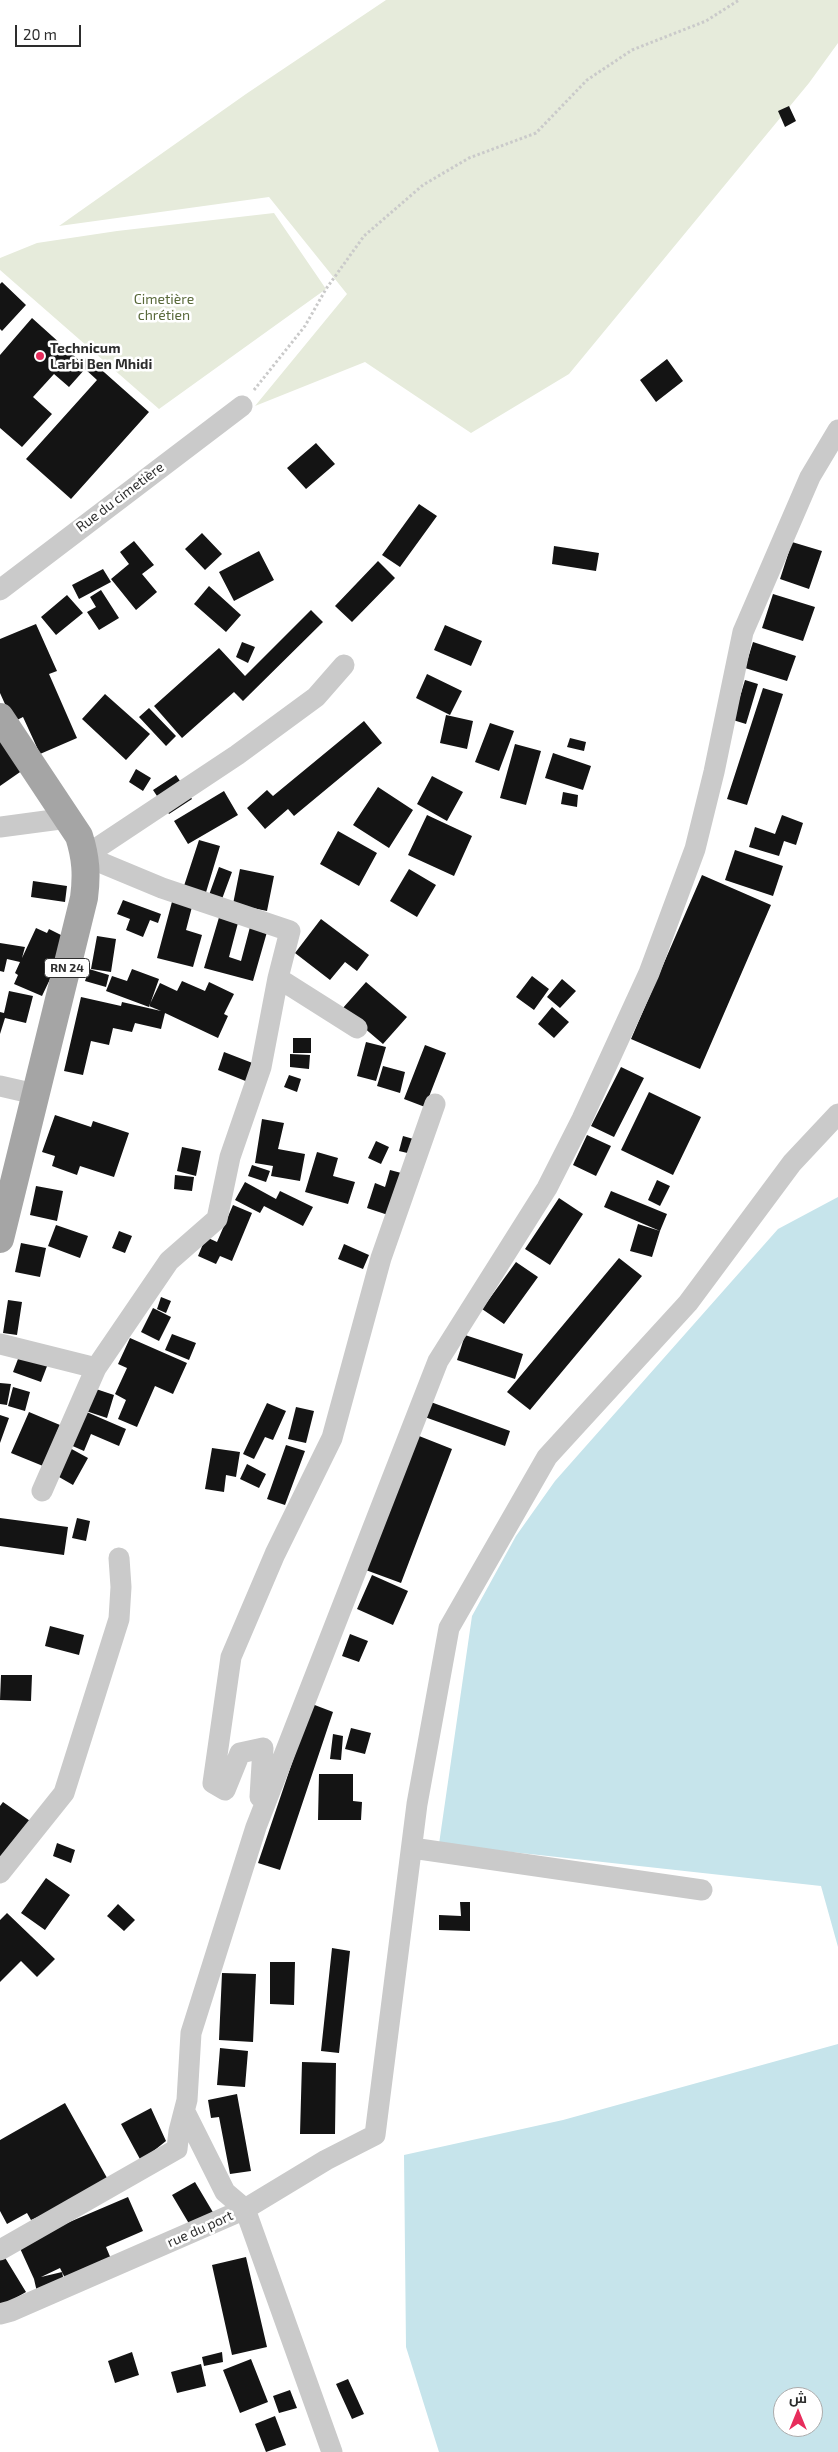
<!DOCTYPE html>
<html>
<head>
<meta charset="utf-8">
<style>
	body { margin:0 }
	#map { position:relative; width:838px; height:2452px; overflow:hidden; background:#fff; font-family:"Exo 2",Cairo,sans-serif }
	canvas { display:block }
	.north { position:absolute; left:773px; top:2387px; width:50px; height:50px; box-sizing:border-box; background:#fff; border:1px solid #ababab; border-radius:50%; rotate:0deg; font-size:14px; font-weight:700; line-height:20px; text-align:center; color:#2d2d2d }
	.north::after { content:''; display:block; margin:auto; width:18px; height:22px; background:#e72d5c; clip-path:polygon(50% 0,100% 100%,50% 72%,0 100%) }
	.scale { position:absolute; left:15px; top:25px; width:66px; height:22px; box-sizing:border-box; border:2px solid #2d2d2d; border-top:0; padding-left:6px; font-size:15px; line-height:18px; white-space:nowrap; color:#2d2d2d; -webkit-text-stroke:4px #fff; paint-order:stroke }
</style>
</head>
<body>
<div id="map">
<canvas width="838" height="2452"></canvas>
<div class="north">ش</div>
<div class="scale">20 m</div>
</div>
<script>
const ctx = document.querySelector('canvas').getContext('2d');
ctx.lineJoin = 'round';
function fillPath(path, color) { ctx.fillStyle = color; ctx.fill(path, 'evenodd'); }
function trace(path, color, width, dash) { ctx.strokeStyle = color; ctx.lineWidth = width; ctx.lineCap = dash ? 'butt' : 'round'; ctx.setLineDash(dash || []); ctx.stroke(path); }
function label(font, color, halo, rows, align = 'center') {
  ctx.font = font + ' "Exo 2",sans-serif'; ctx.lineWidth = 5; ctx.setLineDash([]); ctx.textBaseline = 'middle'; ctx.strokeStyle = halo; ctx.fillStyle = color; for (const [text, x, y, turn = 0] of rows) {
    ctx.save(); ctx.translate(x, y); ctx.rotate((+turn || 0) * Math.PI / 180); ctx.textAlign = isNaN(turn) ? turn : align; if (halo) ctx.strokeText(text, 0, 0); ctx.fillText(text, 0, 0); ctx.restore();
  }
}
fillPath(new Path2D(`
	M386,0H838V43L809,83L569,374L471,433L365,362L255,406L347,294L269,197L59,226L246,94Z
	M274,213L326,289L159,409L0,270V258L37,243L117,231Z`), '#e6ebdb');
fillPath(new Path2D(`
	M838,1197V1947L821,1886L439,1844L472,1616L516,1536L555,1481L778,1229Z
	M838,2044V2452H439L406,2347L404,2155L563,2120ZM783,2397H813V2427H783Z`), '#c6e4eb');
fillPath(new Path2D(`
	M789,106L796,121L785,127L778,111Z
	M2,282L26,305L2,331L0,329V284Z
	M32,318L82,363L87,357L149,412L71,499L26,459L97,380L85,369L69,387L54,374L33,397L52,414L22,447L0,428V355Z
	M667,359L683,381L656,402L640,380Z
	M316,443L335,464L306,489L287,468Z
	M419,504L437,516L400,567L382,555Z
	M202,533L222,554L205,570L185,549Z
	M134,541L154,565L142,574L157,592L136,610L111,579L129,564L120,552Z
	M792,542L822,551L809,589L780,579Z
	M554,546L599,553L596,571L552,564Z
	M259,551L274,580L234,601L219,572Z
	M378,561L395,578L352,622L335,606Z
	M103,569L111,582L79,599L72,585Z
	M209,586L241,615L226,632L194,604Z
	M101,590L119,618L99,630L87,612L96,607L90,597Z
	M773,594L815,607L803,641L762,628Z
	M67,595L83,613L56,635L41,617Z
	M311,610L323,622L243,701L234,692L182,738L154,706L219,648L245,676Z
	M36,624L57,671L49,674L77,738L40,754L23,717L13,722L0,693V639Z
	M445,625L482,641L471,666L434,650Z
	M242,642L255,647L248,663L236,657Z
	M753,642L796,656L787,681L745,668Z
	M427,674L462,691L450,715L416,698Z
	M745,680L758,684L746,724L733,720Z
	M763,688L783,694L747,805L727,799Z
	M105,694L150,734L126,760L82,719Z
	M149,708L176,736L166,746L139,717Z
	M446,715L473,721L467,749L440,743Z
	M364,721L382,743L294,816L288,809L265,829L247,808L267,790L273,796Z
	M490,723L514,731L499,771L475,762Z
	M0,737L23,770L0,786Z
	M570,738L586,742L584,751L567,747Z
	M515,744L541,751L526,805L500,798Z
	M553,753L591,766L583,790L545,778Z
	M136,769L151,778L143,791L129,782Z
	M176,775L192,799L169,814L153,790Z
	M432,776L463,792L447,821L417,804Z
	M378,787L413,810L389,848L353,825Z
	M224,791L238,815L188,844L174,821Z
	M563,792L578,795L577,807L561,804Z
	M427,815L472,836L454,876L408,855Z
	M782,815L803,823L796,845L784,841L779,856L749,847L755,827L775,834Z
	M338,831L377,853L359,886L320,864Z
	M199,840L220,846L204,899L182,892Z
	M735,850L783,866L773,896L725,880Z
	M219,867L232,872L222,899L209,895Z
	M240,869L274,876L267,911L233,904Z
	M409,869L436,885L417,917L390,901Z
	M702,875L771,905L700,1069L631,1039Z
	M33,881L67,886L65,902L31,897Z
	M173,898L193,903L186,930L202,935L193,967L157,958Z
	M123,900L161,914L158,923L150,920L143,937L126,930L130,919L117,914Z
	M220,914L239,919L229,957L241,961L250,927L267,932L253,981L204,968Z
	M321,919L369,955L357,971L345,962L330,980L295,953Z
	M36,928L47,933L49,929L69,939L42,996L14,984L18,975L15,973L20,962L7,959L4,972L0,971V943L25,947L22,958Z
	M97,936L116,939L111,972L91,969Z
	M89,969L109,975L106,987L85,981Z
	M132,969L159,979L149,1007L106,991L112,976L127,981Z
	M532,976L549,989L534,1010L516,997Z
	M562,979L576,991L560,1008L547,997Z
	M182,981L205,991L209,982L234,994L224,1014L228,1016L218,1038L165,1013L161,1029L135,1023L132,1032L113,1028L109,1045L91,1041L83,1075L64,1071L81,997L121,1006L122,1002L161,1011L149,1006L160,983L177,991Z
	M366,982L407,1017L383,1044L342,1009Z
	M9,991L33,996L26,1023L5,1018L0,1034V1012L4,1013Z
	M552,1007L569,1022L554,1038L538,1024Z
	M293,1038H311V1053H293Z
	M366,1042L386,1047L376,1081L357,1076Z
	M425,1045L446,1053L425,1107L404,1099Z
	M224,1052L255,1064L248,1082L218,1070Z
	M290,1054L310,1055L309,1069L290,1067Z
	M383,1066L405,1072L400,1093L377,1086Z
	M621,1067L644,1078L614,1137L591,1126Z
	M289,1075L301,1079L297,1092L284,1087Z
	M649,1092L701,1117L673,1175L621,1150Z
	M55,1115L91,1127L93,1121L129,1133L114,1177L80,1166L77,1175L52,1166L55,1156L42,1152Z
	M262,1119L284,1123L278,1149L305,1154L300,1181L271,1176L273,1166L255,1163Z
	M587,1135L611,1146L596,1176L573,1165Z
	M403,1136L424,1142L420,1156L399,1151Z
	M376,1141L389,1147L381,1164L368,1158Z
	M182,1147L201,1151L196,1176L177,1171Z
	M317,1152L338,1158L333,1176L355,1182L348,1204L305,1192Z
	M252,1165L270,1171L266,1182L248,1176Z
	M390,1170L405,1174L391,1216L367,1208L375,1183L385,1187Z
	M175,1175L194,1177L192,1191L174,1189Z
	M657,1180L670,1186L660,1206L648,1200Z
	M245,1182L276,1199L280,1191L313,1207L303,1226L264,1206L260,1213L235,1200Z
	M36,1186L63,1191L57,1221L30,1215Z
	M611,1191L667,1214L660,1231L604,1207Z
	M559,1198L583,1214L550,1265L525,1249Z
	M233,1205L252,1213L232,1261L220,1256L216,1264L198,1256L206,1237L217,1242Z
	M638,1224L660,1231L652,1257L630,1251Z
	M56,1225L88,1236L80,1258L48,1246Z
	M119,1231L132,1236L125,1253L112,1248Z
	M21,1243L46,1248L40,1277L15,1272Z
	M344,1244L369,1255L363,1269L338,1259Z
	M619,1258L642,1276L530,1410L507,1392Z
	M516,1262L538,1277L504,1324L482,1309Z
	M161,1297L171,1301L166,1313L157,1309Z
	M8,1300L22,1302L17,1335L3,1333Z
	M153,1308L171,1317L159,1341L141,1332Z
	M172,1334L196,1343L189,1360L165,1350Z
	M465,1335L523,1354L515,1379L457,1360Z
	M130,1338L187,1363L173,1394L155,1386L137,1427L118,1419L126,1400L115,1394L127,1368L118,1364Z
	M21,1351L49,1361L41,1382L13,1372Z
	M0,1383L11,1384L7,1405L0,1404Z
	M13,1387L30,1392L25,1411L8,1406Z
	M93,1388L114,1395L107,1418L86,1411Z
	M428,1401L510,1431L505,1446L422,1416Z
	M267,1403L286,1411L273,1440L265,1437L254,1459L243,1454Z
	M296,1407L314,1411L306,1443L288,1439Z
	M82,1410L126,1429L119,1446L91,1434L84,1451L68,1444Z
	M29,1412L60,1425L43,1466L11,1453Z
	M0,1415L9,1418L0,1443Z
	M414,1434L452,1449L401,1583L363,1569Z
	M286,1445L305,1451L285,1505L267,1499Z
	M68,1447L88,1458L73,1485L52,1473Z
	M212,1448L240,1452L236,1477L226,1475L224,1492L205,1489Z
	M247,1464L266,1474L259,1488L240,1479Z
	M0,1518L68,1527L64,1555L0,1546Z
	M77,1518L90,1521L86,1541L72,1538Z
	M372,1575L408,1591L393,1625L357,1609Z
	M50,1626L84,1635L79,1655L45,1646Z
	M350,1634L368,1641L359,1662L342,1656Z
	M1,1675H32L31,1701L0,1700Z
	M312,1704L333,1712L280,1870L258,1863Z
	M351,1728L371,1733L365,1754L345,1749Z
	M333,1734L343,1736L341,1760L330,1759Z
	M319,1774H353V1801L362,1802L361,1820H318Z
	M3,1802L33,1823L0,1868V1806Z
	M57,1843L75,1850L71,1863L53,1856Z
	M46,1878L70,1895L45,1930L21,1913Z
	M460,1902H470V1931L439,1930V1915L461,1916Z
	M118,1904L135,1920L124,1931L107,1916Z
	M7,1913L55,1959L37,1977L21,1961L0,1982V1920Z
	M332,1948L350,1951L339,2053L321,2051Z
	M270,1962H295L294,2005L270,2004Z
	M222,1973L256,1974L253,2042L219,2040Z
	M220,2048L248,2051L245,2087L217,2085Z
	M302,2062L336,2063L335,2134H300Z
	M237,2094L251,2171L230,2174L219,2117L211,2118L208,2100Z
	M65,2103L111,2185L31,2220L27,2213L7,2224L0,2211V2140Z
	M151,2108L166,2141L141,2161L121,2124Z
	M195,2182L214,2214L191,2227L172,2195Z
	M128,2197L143,2231L106,2247L114,2266L65,2278L60,2268L41,2277L62,2272L65,2286L37,2292L34,2279L18,2244Z
	M4,2256L26,2292L0,2307V2258Z
	M246,2257L267,2347L232,2355L212,2265Z
	M132,2352L139,2375L115,2383L108,2361Z
	M222,2352L223,2362L204,2366L202,2357Z
	M251,2359L268,2402L240,2413L223,2370Z
	M201,2364L206,2386L177,2393L171,2372Z
	M348,2379L364,2414L352,2419L336,2384Z
	M290,2390L297,2408L279,2413L273,2396Z
	M275,2416L286,2445L266,2452L255,2424Z`), '#141414');
trace(new Path2D(`
	M254,390L305,326L326,289L364,236L423,185L469,158L536,133L587,80L632,50L706,21L739,0`), '#cacaca', 3, [2.5, 2.5]);
trace(new Path2D(`
	M0,590L242,406
	M0,827L68,818
	M85,856L162,888L290,931L278,978L357,1028
	M85,856L237,755L316,697L344,665
	M0,1086L35,1094
	M0,1344L96,1368L169,1261L217,1219L230,1157L261,1067L278,978
	M42,1491L96,1368
	M260,1797L263,1748L240,1753L225,1790L213,1783L231,1657L275,1554L332,1438L381,1258L435,1104
	M412,1848L702,1890
	M0,1873L64,1793L119,1619L121,1587L119,1558
	M185,2112L225,2192L245,2209L326,2160L375,2135L417,1804L449,1628L547,1457L688,1303L792,1163L838,1114
	M0,2250L177,2149L179,2131L187,2100L191,2033L256,1827L438,1361L547,1188L582,1119L649,973L695,849L714,772L743,632L810,477L838,430
	M0,2314L11,2311L245,2209L332,2452`), '#cacaca', 21);
trace(new Path2D(`
	M0,717L79,836C86,858 87,875 84,898L0,1239`), '#a5a5a5', 28);
for (const [x, y, r, color] of [
	[40,356,5,"#e72d5c"]
]) { const dot = new Path2D(); dot.arc(x, y, r, 0, 2 * Math.PI); ctx.fillStyle = color; ctx.fill(dot); trace(dot, '#fff', 2); }
for (const [x, y, w] of [
	[67,968,45]
]) { const box = new Path2D(); box.roundRect(x - w / 2, y - 9.5, w, 19, 4); ctx.fillStyle = '#fff'; ctx.fill(box); trace(box, '#2d2d2d', 1); }
label('bold 12px', '#2d2d2d', null, [
	["RN 24",67,968]
]);
label('14px', '#59693a', '#fff', [
	["Cimetière",164,299],
	["chrétien",164,315]
]);
label('bold 14px', '#2d2d2d', '#fff', [
	["Technicum",50,348],
	["Larbi Ben Mhidi",50,364]
], 'left');
label('14px', '#2d2d2d', '#fff', [
	["Rue du cimetière",120,497,-37],
	["rue du port",200,2229,-24]
]);
</script>
</body>
</html>
